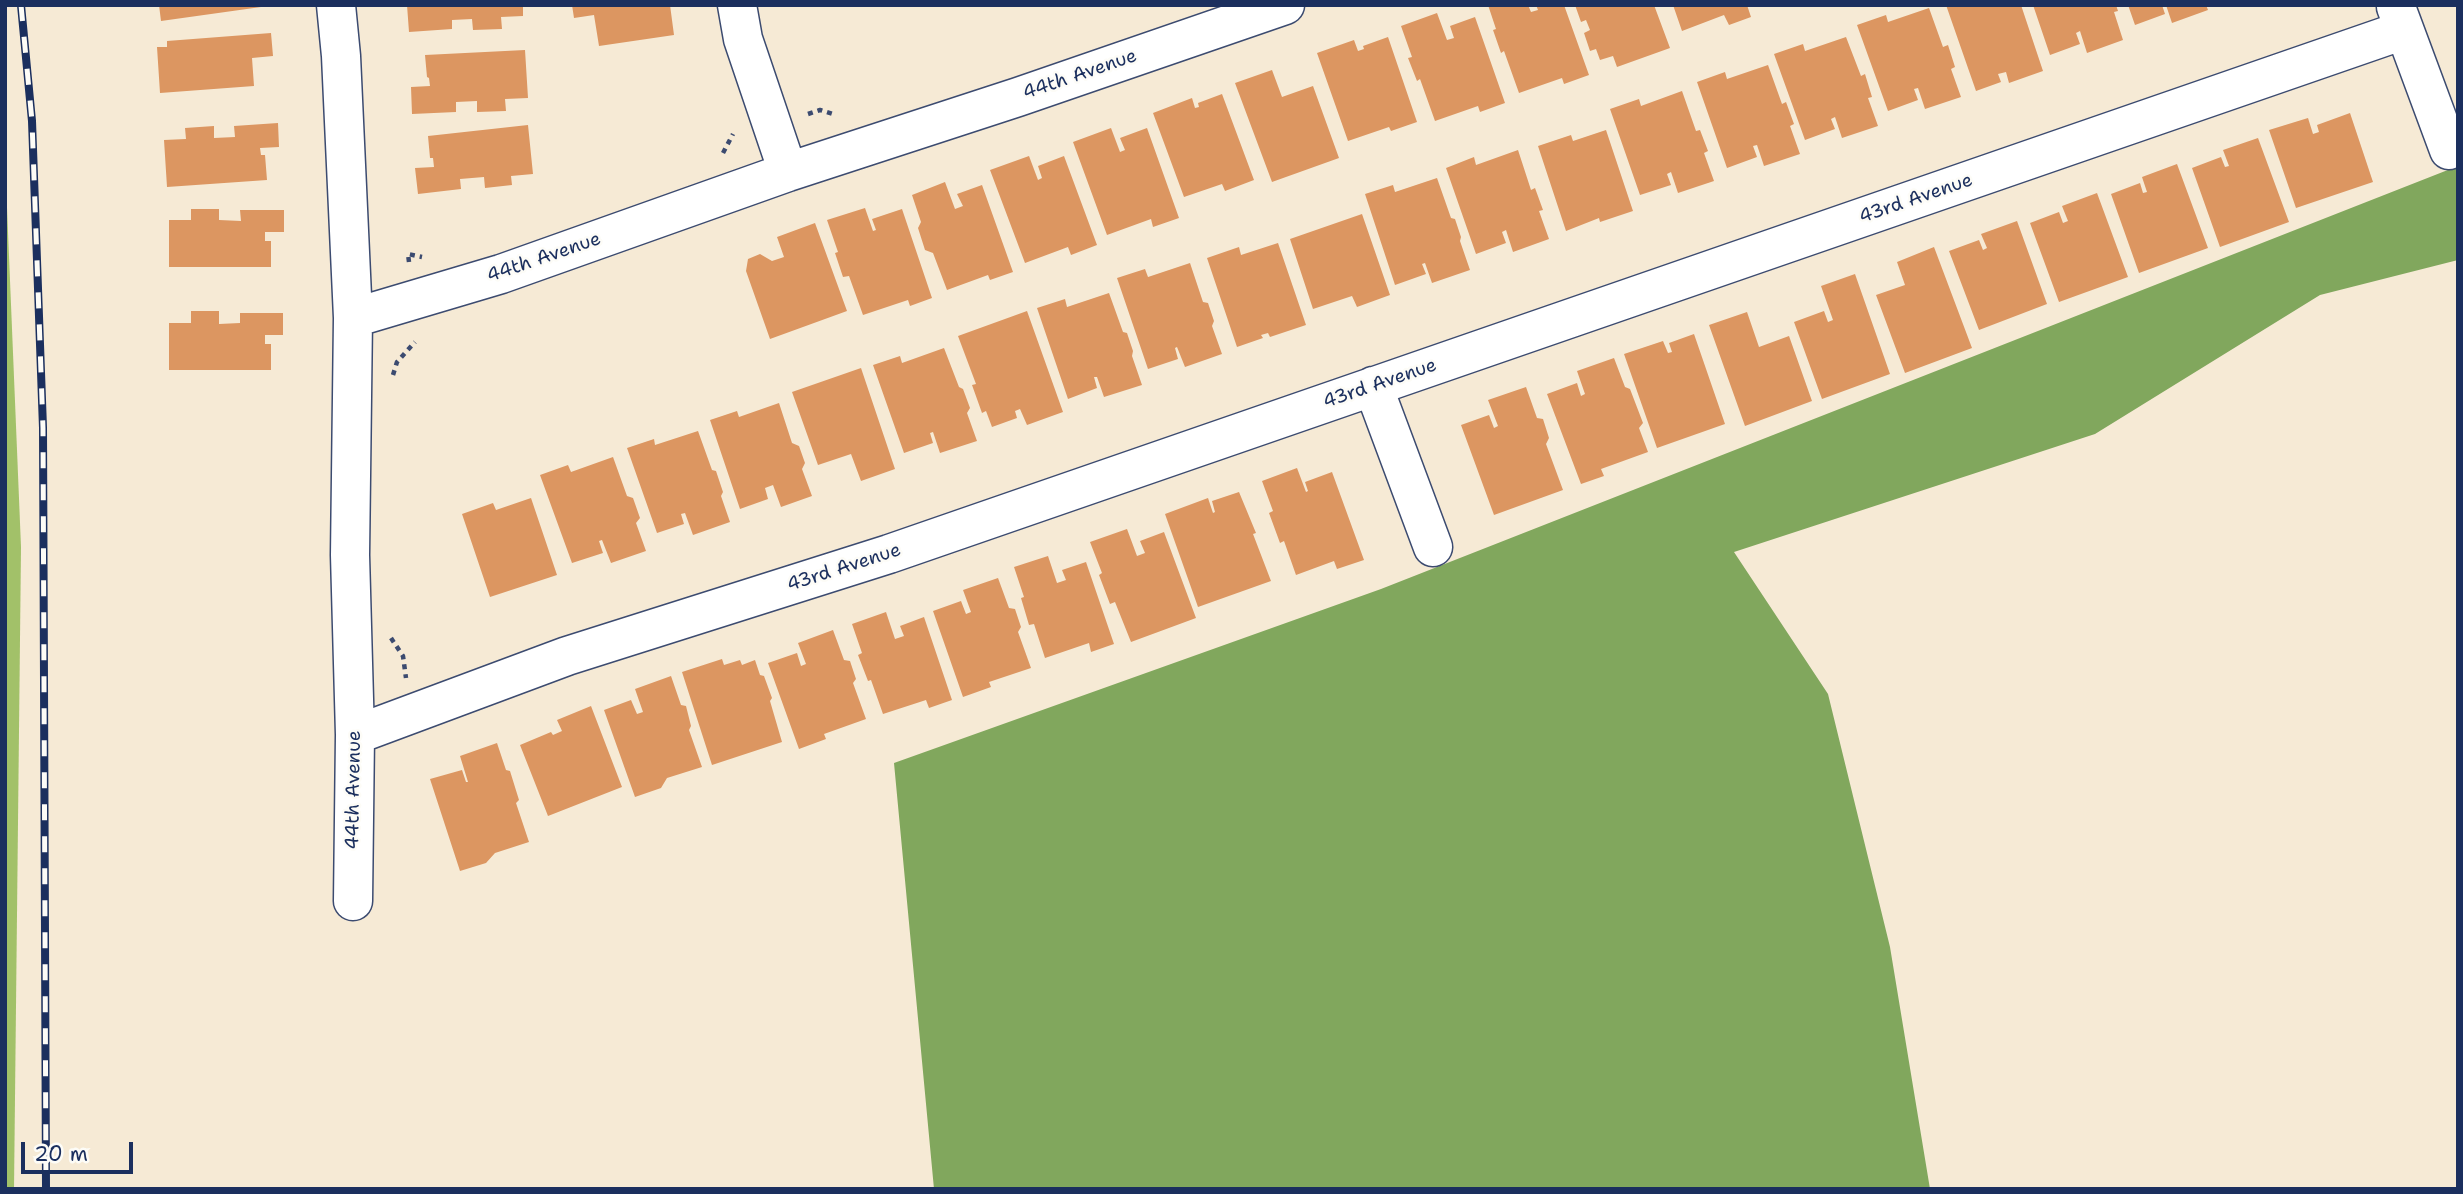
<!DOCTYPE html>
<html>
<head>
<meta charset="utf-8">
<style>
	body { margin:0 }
	#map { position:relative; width:2463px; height:1194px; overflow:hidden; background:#f6ead5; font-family:"Shantell Sans",sans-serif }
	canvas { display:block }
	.frame { position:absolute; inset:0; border:7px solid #1b2f5e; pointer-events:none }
	.scale { position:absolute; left:21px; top:1142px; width:112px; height:32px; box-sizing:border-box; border:4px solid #1b2f5e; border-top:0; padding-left:9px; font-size:21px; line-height:24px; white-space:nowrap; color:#1b2f5e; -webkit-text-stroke:5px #fdfcf7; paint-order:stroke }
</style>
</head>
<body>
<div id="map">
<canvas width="2463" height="1194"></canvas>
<div class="frame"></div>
<div class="scale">20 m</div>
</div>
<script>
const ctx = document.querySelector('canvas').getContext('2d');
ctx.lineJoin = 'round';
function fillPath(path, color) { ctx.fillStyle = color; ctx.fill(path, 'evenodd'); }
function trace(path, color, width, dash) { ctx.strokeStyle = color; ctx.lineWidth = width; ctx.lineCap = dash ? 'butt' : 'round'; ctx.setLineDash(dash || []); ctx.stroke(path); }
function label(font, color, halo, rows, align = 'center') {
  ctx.font = font + ' "Shantell Sans",sans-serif'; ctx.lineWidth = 5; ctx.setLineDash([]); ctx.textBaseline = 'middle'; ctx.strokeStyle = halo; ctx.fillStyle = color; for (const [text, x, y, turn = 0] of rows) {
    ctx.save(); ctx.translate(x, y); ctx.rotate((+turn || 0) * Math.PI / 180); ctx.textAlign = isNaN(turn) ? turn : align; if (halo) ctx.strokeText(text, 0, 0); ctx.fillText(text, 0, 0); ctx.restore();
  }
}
fillPath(new Path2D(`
	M5,159L21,547L14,1189H5Z`), '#a2c169');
fillPath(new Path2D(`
	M2458,166V260L2320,295L2095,434L1734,552L1828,694L1890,947L1930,1189H934L894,763L1381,589Z`), '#81a75d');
fillPath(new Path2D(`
	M159,5H261V7L161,21Z
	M407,5H523V16L501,17L502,29L473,30L472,19L452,20V29L409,32Z
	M572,5H670L674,35L599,46L594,15L574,18Z
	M1488,5H1528L1531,12L1538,10L1536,5H1564L1589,75L1564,84L1562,78L1519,93L1504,51L1501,53L1493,30L1496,29Z
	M1575,5H1654L1670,48L1617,67L1613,56L1600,60L1596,49L1590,51L1584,33L1590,30L1586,20L1581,22Z
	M1673,5H1747L1751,17L1729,25L1724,15L1682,31Z
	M1946,5H2021L2043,71L2009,83L2006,72L1998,74L2001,82L1976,91Z
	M2033,5H2116L2118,11L2114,12L2123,40L2087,53L2080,31L2076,33L2080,44L2050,55Z
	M2128,5H2162L2165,14L2135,25Z
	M2166,5H2206L2208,10L2172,23Z
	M1929,8L1943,47L1948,45L1955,67L1951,69L1961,97L1925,109L1918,88L1914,89L1918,100L1888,111L1857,25L1886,15L1888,22Z
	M1437,13L1447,40L1454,38L1450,26L1475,17L1505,103L1480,112L1478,106L1435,121L1420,79L1417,81L1408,58L1412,57L1401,26Z
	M271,33L273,56L252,58L254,86L160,93L157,47H167V41Z
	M1388,37L1417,122L1391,131L1389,127L1348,141L1317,53L1354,40L1358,51L1364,49L1363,46Z
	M1846,37L1861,76L1865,74L1872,97L1868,98L1878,126L1842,138L1835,117L1831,119L1835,129L1805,140L1774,54L1803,44L1805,51Z
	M525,50L528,98L505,99L506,111L477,112V101L456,102V112L412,114L411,87L430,86L429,78L427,77L425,55Z
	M1768,65L1782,104L1786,102L1794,124L1790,126L1800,154L1764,166L1757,145L1753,146L1757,157L1727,168L1697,82L1725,72L1727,79Z
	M1272,70L1282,97L1313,86L1339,158L1272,182L1235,83Z
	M1682,91L1696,131L1700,130L1708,151L1704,153L1714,181L1678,193L1671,172L1667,174L1671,185L1640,195L1610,109L1639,99L1641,106Z
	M1222,94L1254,180L1225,191L1222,184L1184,197L1153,113L1192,98L1195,108L1199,107L1198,103Z
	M2350,113L2373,182L2296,208L2269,130L2308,118L2313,134L2319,132L2317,125Z
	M278,123L279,147L260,148L261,155H265L267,180L167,187L164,140L186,139L185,128L214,126V138L235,137L234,126Z
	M528,125L533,174L511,176L512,185L485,188L484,177L460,179L461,189L418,194L415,168L434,167L433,158H430L428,136Z
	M1111,128L1120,152L1125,150L1120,138L1147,128L1179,218L1153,227L1151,219L1107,235L1073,142Z
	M1606,130L1633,211L1600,222L1599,218L1566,231L1538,146L1571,135L1573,141Z
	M2258,138L2289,222L2220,247L2192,168L2221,157L2225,167L2229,166L2223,150Z
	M1518,150L1531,190L1535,188L1543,210L1539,211L1549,239L1513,252L1506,230L1502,232L1506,243L1476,254L1446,168L1474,157L1476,165Z
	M1029,156L1038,180L1042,178L1038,166L1064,156L1097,245L1071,255L1068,247L1025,263L990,170Z
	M2177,164L2208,248L2139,273L2111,194L2140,183L2143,193L2147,192L2142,177Z
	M1437,178L1451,218L1455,219L1461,237L1460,241L1470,270L1432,283L1425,263L1422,264L1426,274L1395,285L1365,194L1393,185L1395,192Z
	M945,182L955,209L963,206L957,194L982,185L1013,272L990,280L988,275L947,290L933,253L925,250L918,228L921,222L912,195Z
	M2097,193L2128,277L2059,302L2030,223L2059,212L2063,223L2068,221L2062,206Z
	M865,208L873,231L876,230L872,219L902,209L932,298L910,306L908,300L863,315L849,276L843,277L835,253L838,252L827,220Z
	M191,209H219V220L241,221L240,210H284V232H265V241H271V267H169V220H191Z
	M1362,214L1390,295L1357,307L1352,296L1313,309L1290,239Z
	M2017,221L2047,304L1979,330L1949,251L1979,240L1983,250L1987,248L1981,234Z
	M815,223L847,311L770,339L746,271L748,259L760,254L772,261L784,257L777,237Z
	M1278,243L1306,325L1270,337L1268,333L1261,335L1263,338L1237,347L1207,258L1239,247L1241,255Z
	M1934,247L1972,348L1905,373L1876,295L1905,285L1897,262Z
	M1190,263L1203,302L1208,303L1214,321L1212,326L1222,354L1185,367L1177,347L1175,348L1178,359L1148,369L1117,278L1145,269L1148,277Z
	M1855,274L1890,374L1822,399L1794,322L1824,311L1828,322L1833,320L1821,286Z
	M1109,293L1123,332L1127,333L1133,351L1132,356L1142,385L1104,397L1097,377H1094L1097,388L1068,399L1037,308L1065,299L1067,307Z
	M191,311H219V324L240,323V313H283V335H265V344H271V370H169V323H191Z
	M1027,311L1063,412L1027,425L1020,409L1015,411L1017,418L992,427L986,411L982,413L972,385L976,384L958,336Z
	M1747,312L1759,347L1789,336L1812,401L1745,426L1709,325Z
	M1694,334L1725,424L1657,448L1624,354L1663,341L1668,353L1672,352L1669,343Z
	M944,348L959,387L963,389L970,408L967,413L977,441L940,453L933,432L930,433L933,443L904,453L873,365L900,356L902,363Z
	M1614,358L1625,387L1630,389L1643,423L1639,428L1648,452L1601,469L1604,476L1581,484L1547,394L1577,383L1581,396L1585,394L1577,371Z
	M861,368L895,469L861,481L851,454L818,465L792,392Z
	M1526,387L1537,418L1543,419L1549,438L1546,444L1563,490L1494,515L1461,425L1489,415L1494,428L1498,426L1488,400Z
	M779,403L792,443L799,446L805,463L802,469L812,496L781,507L773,485L765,488L768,499L740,509L710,420L737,411L739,417Z
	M698,431L712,470L716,471L723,492L721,496L730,522L693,535L685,513L681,514L684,524L657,533L627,448L654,439L655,445Z
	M613,457L627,496L633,498L640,518L636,523L646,551L611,563L602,540L599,541L603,553L572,563L540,475L568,465L571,472Z
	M1297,468L1306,492L1308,491L1305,482L1332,472L1364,560L1337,569L1334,561L1296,575L1284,541L1280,543L1269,513L1273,511L1262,481Z
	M1239,492L1256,533L1253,534L1271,581L1198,607L1165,514L1208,498L1213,513L1215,512L1212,501Z
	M531,498L557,575L490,597L462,514L493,503L496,510Z
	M1127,529L1137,556L1145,553L1140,541L1164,532L1196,618L1131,642L1115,602L1110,604L1099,575L1102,573L1090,542Z
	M1048,556L1057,583L1066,580L1062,570L1086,562L1114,644L1091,652L1089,643L1045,658L1034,624L1029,625L1021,598L1024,597L1014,567Z
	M998,578L1009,608L1015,609L1021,627L1018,632L1031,668L989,682L991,687L963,697L933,611L961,601L966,614L971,612L963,590Z
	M886,612L895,639L904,636L900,626L924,617L952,700L929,708L926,700L883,714L871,680L868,681L858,655L862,653L852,624Z
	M833,630L844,660L850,661L856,679L853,683L866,719L824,734L826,739L799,749L768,663L797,653L801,666L806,664L798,643Z
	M722,659L724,665L740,660L742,665L755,660L760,675L764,676L772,698L770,701L782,742L712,765L682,672Z
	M671,676L681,705L686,706L691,726L689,730L702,767L667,778L661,788L635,797L604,710L631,700L637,714L643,712L635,689Z
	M591,706L622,787L548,816L520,745L551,732L553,735L562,731L557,720Z
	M497,743L506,770L510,771L519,800L516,803L529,842L495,853L486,863L460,871L430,779L462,770L466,782H468L460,756Z`), '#dc9661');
const minor = new Path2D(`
	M336,5L341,56L353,318
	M737,5L743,39L788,172
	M2396,7L2449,150
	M1373,386L1433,547
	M355,735L567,656L889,554L2404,30
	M353,901L355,735L350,555L353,318L501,274L788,172L1018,97L1285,5`);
trace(minor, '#3c4b70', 41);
trace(new Path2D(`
	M808,114L820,110L836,115
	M723,153L733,134
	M409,262L408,254L422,257
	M393,375L397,362L415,342
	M391,638L403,656L406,678`), '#3c4b70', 4.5, [5, 5]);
trace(minor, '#fff', 38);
const rail = new Path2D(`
	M21,5L32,121L43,428L46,1189`);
trace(rail, '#1b2f5e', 8);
trace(rail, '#fdfcf7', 5, [16]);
label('19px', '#1b2f5e', '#fdfcf7', [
	["44th Avenue",1080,75,-19],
	["43rd Avenue",1916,199,-19],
	["44th Avenue",544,258,-19],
	["43rd Avenue",1380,384,-19],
	["43rd Avenue",844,568,-18],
	["44th Avenue",354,790,-89]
]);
</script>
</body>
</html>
